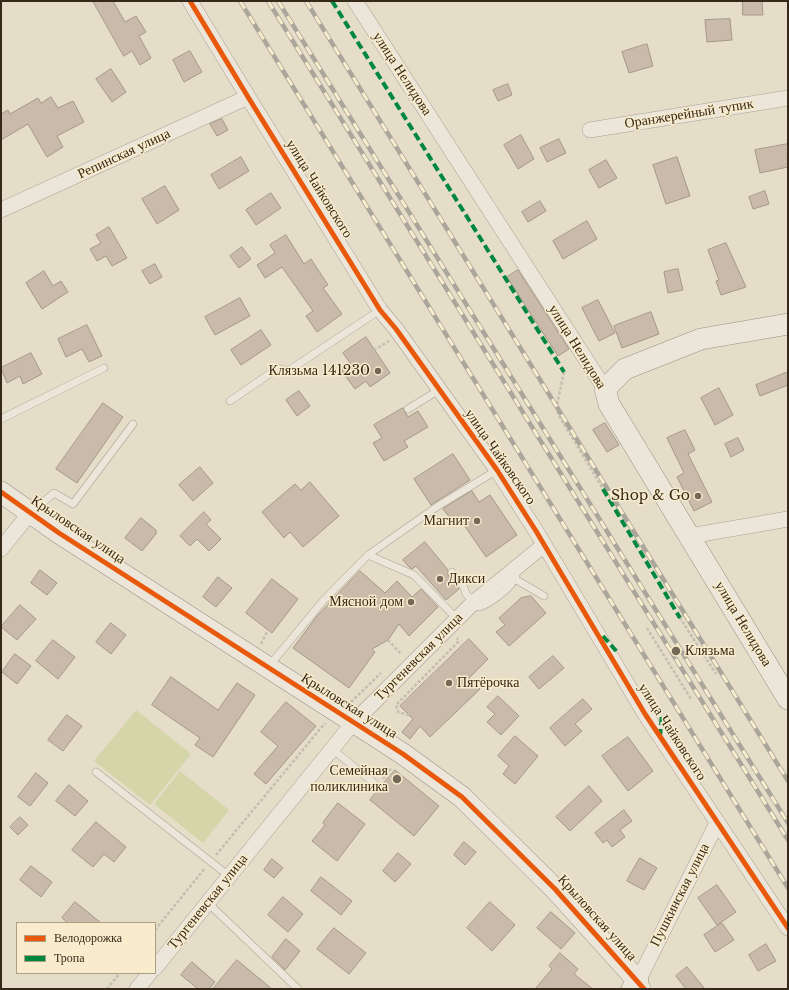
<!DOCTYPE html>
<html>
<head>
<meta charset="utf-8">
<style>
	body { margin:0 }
	#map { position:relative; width:789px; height:990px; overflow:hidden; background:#e5ddc8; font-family:"Libre Baskerville",serif }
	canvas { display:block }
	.frame { position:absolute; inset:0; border:2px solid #37291a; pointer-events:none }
	.legend { position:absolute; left:16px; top:922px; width:140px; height:52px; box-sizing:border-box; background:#f8eccc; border:1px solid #ab9e85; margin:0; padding:5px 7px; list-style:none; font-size:12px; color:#37291a }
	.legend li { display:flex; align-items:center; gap:8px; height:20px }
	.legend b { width:20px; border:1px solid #ab9e85 }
</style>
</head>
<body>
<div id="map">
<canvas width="789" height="990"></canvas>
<div class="frame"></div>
<ul class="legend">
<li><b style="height:5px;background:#e8590c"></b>Велодорожка</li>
<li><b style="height:5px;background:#00873e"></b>Тропа</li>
</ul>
</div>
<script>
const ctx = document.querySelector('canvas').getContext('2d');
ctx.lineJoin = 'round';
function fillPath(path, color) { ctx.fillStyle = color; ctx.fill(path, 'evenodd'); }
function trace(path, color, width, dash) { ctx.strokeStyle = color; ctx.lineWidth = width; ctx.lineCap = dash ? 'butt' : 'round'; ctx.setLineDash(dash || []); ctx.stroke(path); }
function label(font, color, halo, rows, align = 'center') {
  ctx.font = font + ' "Libre Baskerville",serif'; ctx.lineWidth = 3; ctx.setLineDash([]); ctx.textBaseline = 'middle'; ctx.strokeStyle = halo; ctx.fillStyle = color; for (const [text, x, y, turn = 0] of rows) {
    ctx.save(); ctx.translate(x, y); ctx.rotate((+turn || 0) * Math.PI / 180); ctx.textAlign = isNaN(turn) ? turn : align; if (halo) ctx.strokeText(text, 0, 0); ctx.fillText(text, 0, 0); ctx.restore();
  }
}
fillPath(new Path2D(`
	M136,710L191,754L150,805L94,761Z
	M180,771L229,810L203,843L154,804Z`), '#d4d5a9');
const building = new Path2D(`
	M93,1H113L125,22L136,16L146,32L139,36L151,58L140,65L132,51L124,56Z
	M743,1H762L763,15H743Z
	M730,19L732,40L707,42L705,20Z
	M647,44L653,66L629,73L622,52Z
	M190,51L202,72L184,82L173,60Z
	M111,69L126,92L112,102L96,79Z
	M508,84L512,95L498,101L493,90Z
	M51,97L58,108L73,101L84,122L57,136L63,147L47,157L28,124L1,140V114L8,110L10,114L38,98L41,103Z
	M222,119L228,130L217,136L210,124Z
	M521,135L534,159L518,169L504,145Z
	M559,139L566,153L547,162L540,148Z
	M788,144V167L760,173L755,150Z
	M241,157L249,171L219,189L211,175Z
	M677,157L690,196L666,204L653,165Z
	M606,160L617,178L599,188L589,170Z
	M165,186L179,210L157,224L142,199Z
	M765,191L769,204L753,209L749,197Z
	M271,193L281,208L256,225L246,210Z
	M540,201L546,211L528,222L522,212Z
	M587,221L597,239L563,259L553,241Z
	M109,227L127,258L112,266L106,256L97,261L90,249L101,243L96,235Z
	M286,235L304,264L311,259L328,285L323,288L342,314L317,332L306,316L313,311L282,267L265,278L257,265L275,253L270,245Z
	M726,243L746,287L721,295L716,281L719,280L708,250Z
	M242,247L251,259L239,268L230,256Z
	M155,264L162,277L150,284L142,271Z
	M678,269L683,290L668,293L664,272Z
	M518,270L569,349L558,356L507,277Z
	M44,271L53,286L61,281L68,292L42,309L26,283Z
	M240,298L250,316L215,335L205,317Z
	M598,300L615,333L599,341L582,308Z
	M651,312L659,334L622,348L614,326Z
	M87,325L102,356L89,362L82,349L66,357L58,339Z
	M261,330L271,345L241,365L231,350Z
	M366,337L390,373L370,387L366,381L355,389L341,370L350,363L343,353Z
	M31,353L42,374L23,384L20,376L7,383L1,368Z
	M788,372V385L760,396L756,385Z
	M719,388L733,415L715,425L701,398Z
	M299,391L310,406L297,416L286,400Z
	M103,403L123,417L77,483L56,469Z
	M403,408L408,417L418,411L428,427L404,441L408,447L384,461L373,443L382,438L374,425Z
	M605,423L619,445L607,452L593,430Z
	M685,430L695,450L688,454L712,502L694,511L677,477L684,473L667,438Z
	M738,438L744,450L731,457L725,444Z
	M453,454L470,480L431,505L414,479Z
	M200,467L213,483L193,501L179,485Z
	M310,482L339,516L303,547L290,532L284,538L262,512L295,484L301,490Z
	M472,491L479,502L490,495L517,535L486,557L460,519L454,523L443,509Z
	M204,512L211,520L206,524L221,539L209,551L197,539L190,546L180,536Z
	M141,518L156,530V534L142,551L125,538Z
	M425,542L448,570V575L459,589L446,600L416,566L412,569L409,567L403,560Z
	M40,570L57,583L47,595L31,583Z
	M360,571L385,593L397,581L412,597L421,589L438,607L409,636L399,624L388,640L372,649L375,652L349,688L293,648L317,616Z
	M218,577L232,588L216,607L203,597Z
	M272,579L298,599L272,633L246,613Z
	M531,596L546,613L509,646L496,632L505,625L499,618L521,598Z
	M20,605L36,619L17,640L1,627Z
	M111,623L126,635L111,654L96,642Z
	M469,639L488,659L469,678L480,689L430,737L420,726L410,739L402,732L413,719L400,706Z
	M53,640L75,657L58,679L36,661Z
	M15,654L31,666L17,684L2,672Z
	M553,656L564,668L539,689L529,677Z
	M171,677L218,710L237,683L255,695L213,757L195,745L200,738L152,705Z
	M498,696L519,716L501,735L487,722L495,714L487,707Z
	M583,699L592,709L575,724L582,731L565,746L550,728Z
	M286,702L316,726L266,784L254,774L278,746L261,732Z
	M67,715L82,726L63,751L48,740Z
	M515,736L538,756L515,784L503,774L509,766L498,756Z
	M628,737L653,771L628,791L602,756Z
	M395,770L439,806L414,836L370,800Z
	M36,773L48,783L30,806L18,797Z
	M69,785L88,801L75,816L56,801Z
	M589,786L602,801L570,831L556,817Z
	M338,803L365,824L337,861L312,841L325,825L323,823Z
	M624,810L632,821L620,830L625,837L612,847L607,840L603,843L595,833Z
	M20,817L28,825L18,835L10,827Z
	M96,822L126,847L114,862L104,854L93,867L72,850Z
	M464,842L476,852L465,865L454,855Z
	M398,853L411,864L395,882L383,871Z
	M640,858L657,868L644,890L627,881Z
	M272,859L283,868L274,878L264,870Z
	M31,866L52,882L41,897L20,880Z
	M321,877L352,901L341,915L311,891Z
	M717,885L736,912L717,925L698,898Z
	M283,897L303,914L288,932L268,915Z
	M75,902L84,909L101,923H68L62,918Z
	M490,902L515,925L492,951L467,928Z
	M551,912L575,933L561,949L537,928Z
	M722,923L734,940L715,952L704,935Z
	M334,928L366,953L349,974L317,949Z
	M286,939L300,951L285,970L272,957Z
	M766,944L776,961L758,971L749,955Z
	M560,953L578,969L574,974L593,989H535L552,969L549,966Z
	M237,960L272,989H213Z
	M192,962L215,982L209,989H198L181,975Z
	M687,967L705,989H686L676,976Z`);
fillPath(building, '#c9baa9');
trace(building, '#a49888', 1);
const lane = new Path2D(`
	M230,401L278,368L288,371L380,310
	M408,409L439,390
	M1,419L104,368
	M32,512L54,493L73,504L133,424
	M368,555L414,575L457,619
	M452,572L464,587L466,594L479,607C488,605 512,588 515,578C517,575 516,572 514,569
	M515,579L544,596
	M269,666L323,601L368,555L438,506L497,470
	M332,749L374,783
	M96,772L229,876
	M208,903L298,989`);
const street = new Path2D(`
	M190,1L248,97L380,310L396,329L497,470L536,531L645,714L788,928
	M355,1L605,389
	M590,130L788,98
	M1,210L248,97
	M690,536L788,519
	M1,549L30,513
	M155,968L353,723L473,603L544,545
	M643,988L638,981L717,823
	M137,989L150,973`);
const secondary = new Path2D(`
	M788,324L701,339L625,369L605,389L609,404L788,699
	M1,492L59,533L403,754L462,797L555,889L638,981L632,989`);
trace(lane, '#a9a192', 8);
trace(street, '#a9a192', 16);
trace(secondary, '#999182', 22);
trace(new Path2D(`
	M374,350L389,341
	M564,372L557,405L558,414L603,489L611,496
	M684,614L680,618L716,674
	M647,628L691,699
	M388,640L401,654
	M261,644L268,630
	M351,702L381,673
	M409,715L398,712L396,705L459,641L457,638
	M383,779L392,767
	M216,855L325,723
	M155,930L205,868
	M107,989L120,973`), '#c4beb1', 2.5, [3, 2]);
trace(lane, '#ece6da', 7);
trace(street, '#ece6da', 15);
trace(secondary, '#ece6da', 21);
const rail = new Path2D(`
	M240,1L788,888
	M268,1L788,840
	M278,1L788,823
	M306,1L788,781`);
trace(rail, '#aba69b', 4.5);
trace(rail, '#f8eccc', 3, [9]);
trace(new Path2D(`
	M332,1L564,372
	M603,489L680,618
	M603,636L618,653
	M660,737L662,713`), '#00873e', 4, [8, 4]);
trace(new Path2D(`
	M190,1L248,97L380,310L396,329L497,470L536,531L645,714L788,928
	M1,492L59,533L403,754L462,797L555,889L644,989`), '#e8590c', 5);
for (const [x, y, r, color] of [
	[378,371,4,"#746857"],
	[698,496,4,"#746857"],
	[477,521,4,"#746857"],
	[440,579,4,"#746857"],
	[411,602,4,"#746857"],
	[676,651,5,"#746857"],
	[449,683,4,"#746857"],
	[397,779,5,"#746857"]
]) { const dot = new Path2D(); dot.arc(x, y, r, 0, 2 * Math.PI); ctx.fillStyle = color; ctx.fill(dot); trace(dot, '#f8eccc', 1.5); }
label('14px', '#37291a', '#f8eccc', [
	["улица Нелидова",402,74,57],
	["Оранжерейный тупик",689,114,-9],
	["Репинская улица",124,154,-25],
	["улица Чайковского",319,189,58],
	["улица Нелидова",577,347,58],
	["улица Чайковского",500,457,55],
	["Крыловская улица",78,530,34],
	["улица Нелидова",743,624,59],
	["Тургеневская улица",419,657,-45],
	["Крыловская улица",349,706,32],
	["улица Чайковского",672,732,57],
	["Пушкинская улица",680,895,-63],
	["Тургеневская улица",208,902,-51],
	["Крыловская улица",597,918,48]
]);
label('14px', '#37291a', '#f8eccc', [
	["Клязьма 141230",370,371],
	["Shop & Go",690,496],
	["Магнит",469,521],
	["Дикси",448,579,"left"],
	["Мясной дом",403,602],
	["Клязьма",685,651,"left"],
	["Пятёрочка",457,683,"left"],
	["Семейная",388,771],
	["поликлиника",388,787]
], 'right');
</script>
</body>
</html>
